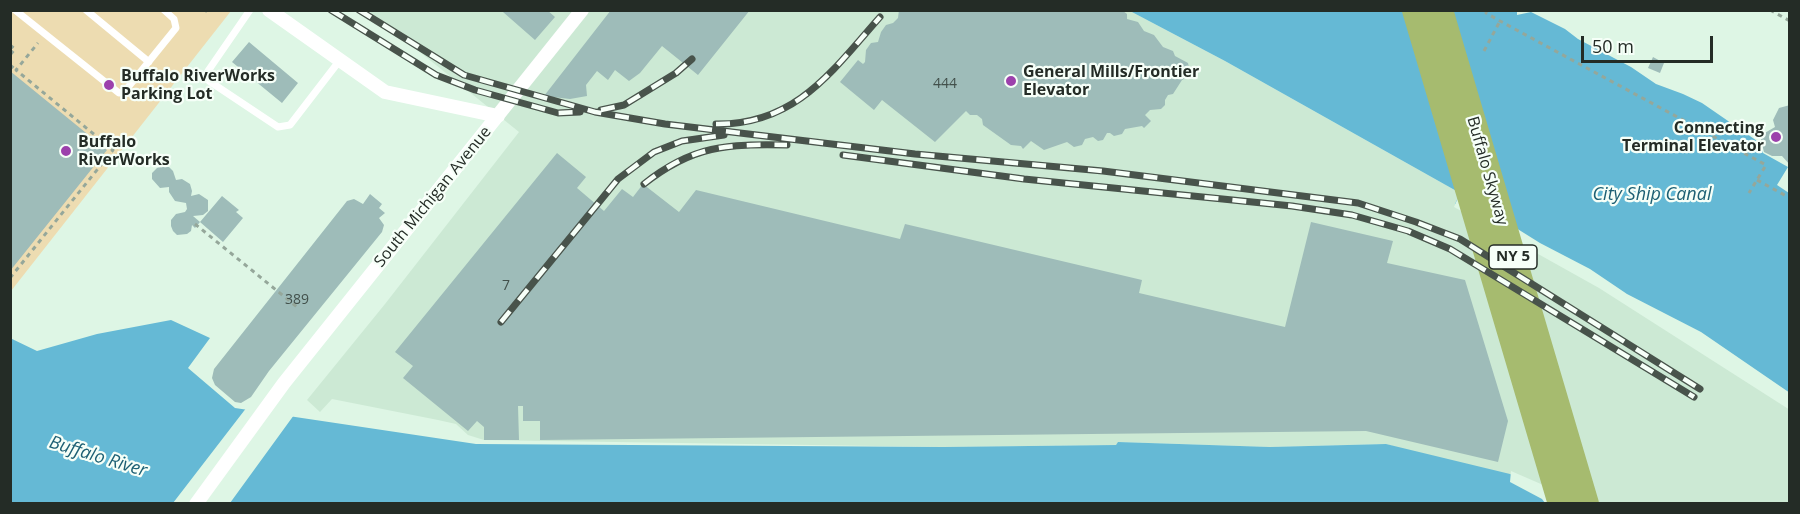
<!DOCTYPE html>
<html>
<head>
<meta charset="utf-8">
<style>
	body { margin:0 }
	#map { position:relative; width:1800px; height:514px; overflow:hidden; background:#def6e5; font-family:"Open Sans",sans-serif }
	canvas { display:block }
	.frame { position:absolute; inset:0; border:12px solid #242c26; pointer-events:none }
	.scale { position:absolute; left:1581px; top:36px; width:132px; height:27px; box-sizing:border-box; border:3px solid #242c26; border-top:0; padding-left:8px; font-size:18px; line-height:21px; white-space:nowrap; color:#242c26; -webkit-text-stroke:4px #f6fff8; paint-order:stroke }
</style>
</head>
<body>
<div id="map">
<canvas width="1800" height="514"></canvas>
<div class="frame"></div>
<div class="scale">50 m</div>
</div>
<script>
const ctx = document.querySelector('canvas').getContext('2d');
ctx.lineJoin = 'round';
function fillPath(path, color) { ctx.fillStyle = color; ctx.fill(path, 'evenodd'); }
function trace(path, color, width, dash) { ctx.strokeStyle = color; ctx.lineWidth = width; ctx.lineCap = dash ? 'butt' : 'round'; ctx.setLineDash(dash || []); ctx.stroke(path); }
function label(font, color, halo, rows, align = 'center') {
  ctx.font = font + ' "Open Sans",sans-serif'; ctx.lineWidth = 4.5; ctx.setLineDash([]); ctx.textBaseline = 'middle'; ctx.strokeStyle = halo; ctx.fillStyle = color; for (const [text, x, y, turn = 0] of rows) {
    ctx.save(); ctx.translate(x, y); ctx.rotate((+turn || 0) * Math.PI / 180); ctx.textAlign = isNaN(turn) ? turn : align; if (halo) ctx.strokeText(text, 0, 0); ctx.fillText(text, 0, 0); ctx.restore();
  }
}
fillPath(new Path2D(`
	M369,11H1130L1225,61L1460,193L1455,204L1600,285L1789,407V503H1579L1386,444L1270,447L1119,442L1116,445L943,447L484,440L468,435L456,424L438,420L332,399L320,412L307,400L385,304L519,132Z`), '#cce9d4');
fillPath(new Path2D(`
	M11,11H231L11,291Z`), '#eddcb1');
fillPath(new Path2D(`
	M1517,10V15L1531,12L1565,29L1578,39L1631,67L1656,84L1683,94L1702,103L1760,143L1763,153L1788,167L1777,185L1789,193V407L1600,285L1455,204L1460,193L1225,61L1130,11Z
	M171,320L210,338L188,368L235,408L476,444L943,447L1116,445L1118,442L1270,447L1386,444L1510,474L1579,503H11L10,338L37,351L97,334Z`), '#65b9d5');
fillPath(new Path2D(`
	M1460,193L1540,243L1590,269L1627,294L1701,332L1790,393V410L1599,288L1454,207Z
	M247,407L294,415L230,503H173Z
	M1511,471L1580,501L1582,504L1545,503L1542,499L1510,482Z`), '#def6e5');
fillPath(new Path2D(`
	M505,10H547L555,17L535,40L503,12Z
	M611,10H750L698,75L662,46L640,73L629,81L615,70L608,80L597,71L586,85L587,96L570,99L544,96Z
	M899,10L1123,11L1127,14V19L1138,22L1144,31L1154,35L1163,47L1173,51L1175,56L1188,63L1190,72L1187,77L1182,80L1173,94L1168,95L1165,100V105L1161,109L1150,110L1145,115L1151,121L1144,128L1142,126L1125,129L1122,134L1114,136L1110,133H1107L1103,140L1098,141L1093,137L1085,139L1082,145L1074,147L1067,142L1044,150L1031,141L1023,149L1021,146L1011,145L983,125L982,119L977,115H970L966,111L935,142L882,100L874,110L840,82L858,60L863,64L865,62L866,50L871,43L878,42L881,32L886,25L893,23L898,18Z
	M249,42L298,83L282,103L232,62Z
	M1653,57L1664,63L1660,73L1648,68Z
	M10,71L107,150L10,271Z
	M1790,105V165L1782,156H1772L1764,152L1761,140L1763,134L1775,127L1773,120L1779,108Z
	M557,153L586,177L577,188L604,211L622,189L633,197L643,184L679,212L696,190L900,239L905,224L1142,280L1139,293L1285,327L1311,222L1393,241L1387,263L1465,280L1508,421L1498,462L1366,431L540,440V421H523V406H518L519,440H484V427L477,421L468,431L403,378L413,366L395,352Z
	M163,166L169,167L173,171L176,180L182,179L190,184L192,191L191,196L199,194L208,200V211L203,215L193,216L200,222L195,228L192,225L191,231L187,234L177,235L173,231L171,226V220L176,214L185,212L187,209L186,203L175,201L169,192V187L160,188L152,179V173L157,168Z
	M370,194L382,204L379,208L385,213L379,218L384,225L382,232L269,371L251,397L241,403L235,402L215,385L212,378L214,369L347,201L354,199L363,204Z
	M222,196L239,210L236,212L243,218L223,242L200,222Z`), '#9ebcb9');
trace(new Path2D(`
	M1487,10L1486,13L1500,21L1766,165L1749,193
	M1770,10L1790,21
	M205,12L206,10
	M10,45L15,49L10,55
	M1484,51L1500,21
	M10,65L16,70
	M1757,180L1790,198
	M195,224L297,307
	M10,278L113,150L16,70L38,43`), '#95a79a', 3, [4.5, 4.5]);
trace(new Path2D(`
	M15,10L119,93L125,91L176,28L174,19L164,10
	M86,10L149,62
	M250,10L208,71L209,81L278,127L290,125L340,60`), '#fff', 7);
trace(new Path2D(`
	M269,10L385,92L498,116
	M196,504L284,383L582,10`), '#fff', 14);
trace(new Path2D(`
	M1415,10L1561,504
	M1440,10L1586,504`), '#a6bb6f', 26);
const rail = new Path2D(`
	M331,10L436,75L475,90L558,113L580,112
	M359,10L464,75L595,112L665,124L915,154L1103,171L1358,203L1416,222L1460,239L1700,389
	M601,110L624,105L676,73L692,59
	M716,124C796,125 832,71 880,17
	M843,155L1024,179L1292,206L1352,215L1408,231L1450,249L1694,397
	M644,184C693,145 727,144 787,145
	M501,322L618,179L654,152L682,141L724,135`);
trace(rail, '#48534b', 7);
trace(rail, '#f6fff8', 4.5, [14]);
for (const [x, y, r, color] of [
	[1011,81,6,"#9c41ac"],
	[109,85,6,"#9c41ac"],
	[1776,137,6,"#9c41ac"],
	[66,151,6,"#9c41ac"]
]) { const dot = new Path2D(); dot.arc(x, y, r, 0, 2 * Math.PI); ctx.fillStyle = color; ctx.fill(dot); trace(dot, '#f6fff8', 2); }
label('14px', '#42504b', null, [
	["444",945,84],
	["7",506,286],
	["389",297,300]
]);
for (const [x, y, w] of [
	[1513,257,48]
]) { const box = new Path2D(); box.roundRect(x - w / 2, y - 12, w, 24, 4.5); ctx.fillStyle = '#f6fff8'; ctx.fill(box); trace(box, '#242c26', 1.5); }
label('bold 15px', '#242c26', null, [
	["NY 5",1513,257]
]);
label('bold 16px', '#242c26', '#f6fff8', [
	["General Mills/Frontier",1023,72],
	["Elevator",1023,90],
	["Buffalo RiverWorks",121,76],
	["Parking Lot",121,94],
	["Connecting",1764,128,"right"],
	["Terminal Elevator",1764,146,"right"],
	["Buffalo",78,142],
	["RiverWorks",78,160]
], 'left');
label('16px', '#242c26', '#f6fff8', [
	["Buffalo Skyway",1487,171,74],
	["South Michigan Avenue",433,197,-51]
]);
label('italic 18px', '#1d6074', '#f6fff8', [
	["City Ship Canal",1652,195],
	["Buffalo River",98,457,17]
]);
</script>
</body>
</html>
